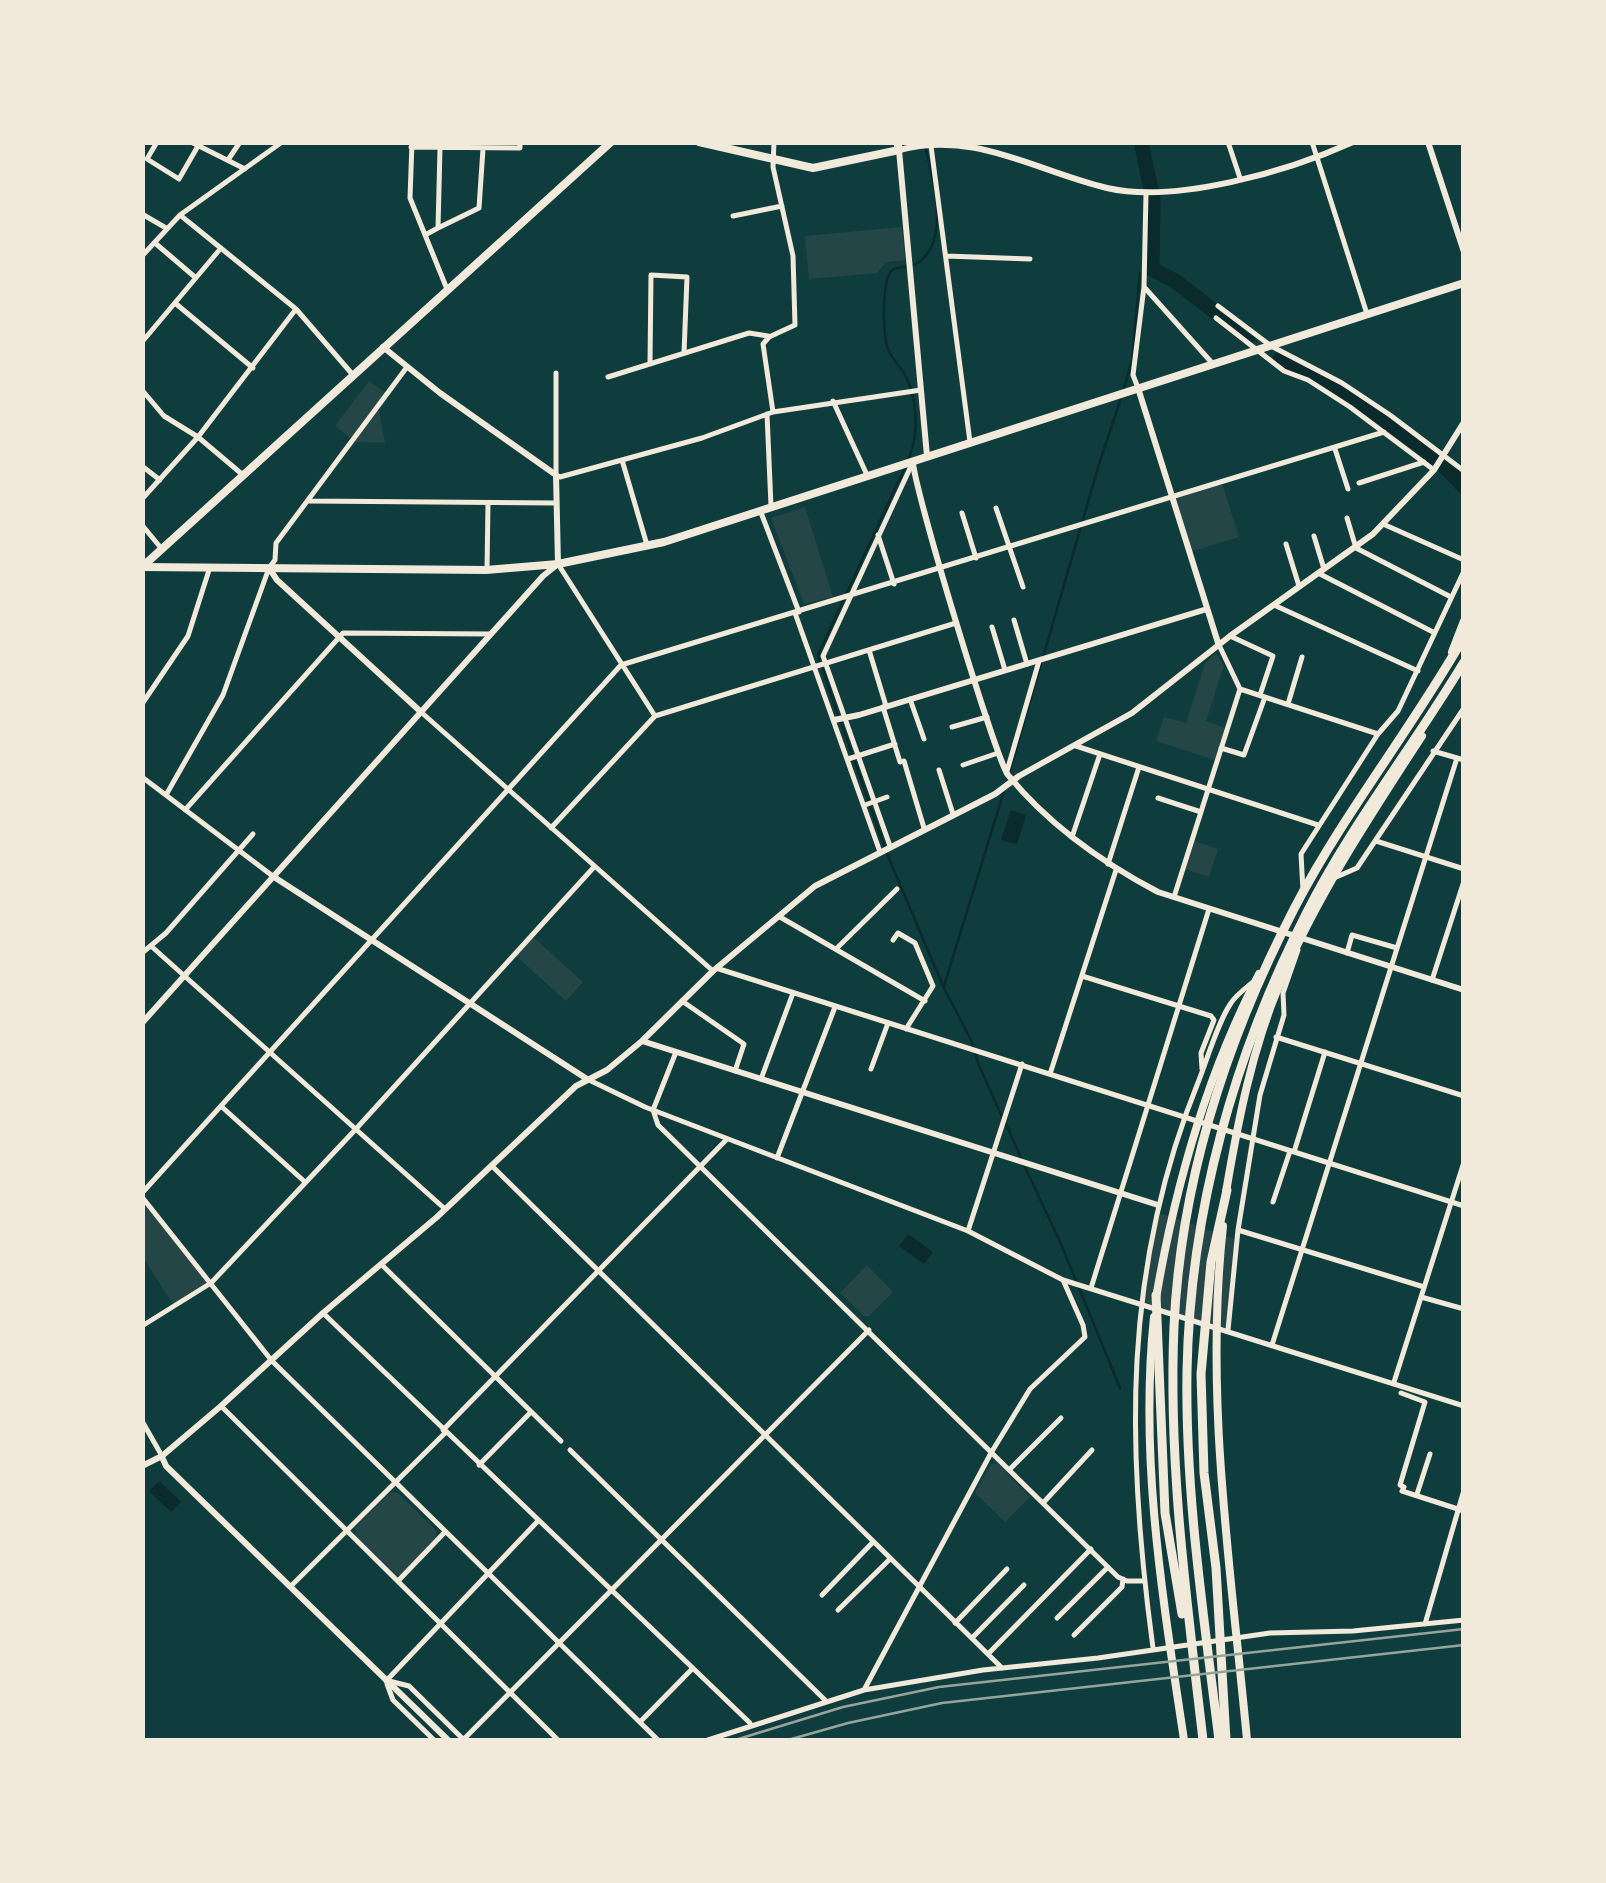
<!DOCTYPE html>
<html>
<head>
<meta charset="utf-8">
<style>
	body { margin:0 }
	#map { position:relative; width:1606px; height:1883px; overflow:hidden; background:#0f3d3e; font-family:Commissioner,sans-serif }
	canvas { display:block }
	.frame { position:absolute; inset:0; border:145px solid #f1e9da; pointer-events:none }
</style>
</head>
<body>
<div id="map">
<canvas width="1606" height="1883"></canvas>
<div class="frame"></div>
</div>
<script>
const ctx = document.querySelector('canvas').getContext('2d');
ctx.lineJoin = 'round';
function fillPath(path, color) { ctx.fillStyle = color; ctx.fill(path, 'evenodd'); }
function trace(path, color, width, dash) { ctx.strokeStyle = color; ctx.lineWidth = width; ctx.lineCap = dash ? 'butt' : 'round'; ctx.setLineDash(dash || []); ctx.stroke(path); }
fillPath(new Path2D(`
	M902,227L905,260L886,262L877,273L809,279L805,236Z
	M369,381L386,393L378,404L385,443L355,442L335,426Z
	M1222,483L1239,537L1189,552L1172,498Z
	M805,507L833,597L804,604L771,518Z
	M1216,653L1224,666L1206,721L1225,728L1215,760L1156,741L1164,717L1186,723L1205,663Z
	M1192,840L1218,849L1209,877L1182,868Z
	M533,937L583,982L566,1001L516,956Z
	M142,1197L211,1283L174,1306L143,1257Z
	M1157,1212L1237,1240L1228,1332L1139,1306Z
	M867,1265L893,1292L869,1316H864L840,1293Z
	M997,1463L1030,1497L1005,1522L975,1493L991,1464Z
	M390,1492L398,1493L437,1531L435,1539L401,1575H397L355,1535L356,1527Z`), '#244646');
fillPath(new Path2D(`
	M1011,810L1026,815L1017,844L1001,840Z
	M908,1234L933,1252L924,1264L899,1246Z
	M159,1481L181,1502L171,1512L149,1491Z`), '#0a2a2b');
trace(new Path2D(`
	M1124,388L1132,360L1140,273
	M909,458C919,433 918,397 904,373C899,365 889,356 887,346C883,330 881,280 893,269C900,267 911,267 916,264C953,241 932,175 924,142
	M838,715L818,655L906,465
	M841,722L887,854L944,988L972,1042L978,1063L1002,1117
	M1010,771L1100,461L1122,395
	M944,986L1005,788
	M1006,1124L1021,1158
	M1024,1165L1061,1244L1120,1388`), '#0a2a2b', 2.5);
trace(new Path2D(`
	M1141,142L1153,199L1152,269L1175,281L1248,337
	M1280,359C1336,388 1424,439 1464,487`), '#0a2a2b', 15);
trace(new Path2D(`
	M157,142L147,159L179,179L198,146
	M191,142L245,169
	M412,142L410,198L447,289
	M1228,142L1240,178
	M1312,142L1367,314
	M931,146L970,442
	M411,147L520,148V142
	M228,160L240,142
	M142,214L166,228
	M180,215L296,309L353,375
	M733,216L782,206
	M438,228L479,208L483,149
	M425,235L438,228L440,148
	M155,243L196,278
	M142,256L180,215L282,142
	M946,256L1030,259
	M1145,288L1213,364
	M175,303L253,368
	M1218,306L1271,346L1342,383L1390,415L1464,471
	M1216,318L1284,371L1308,380L1350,407L1434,470
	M142,342L221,248
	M650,363L651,275L687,277L684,353
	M556,373V475L560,477L702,438L773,412L921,390
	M608,377L749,333L768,336
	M1138,388L1133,375L1144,287L1146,194
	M142,390L164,416L198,437L142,499
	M833,401L867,475
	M773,412L763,344L769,337L795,325L793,256L773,167L774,142
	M767,414L771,506
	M1335,449L1348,489
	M622,460L647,545
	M142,466L160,480
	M243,475L198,437L296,309
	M1359,483L1424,462
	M309,501L556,503
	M996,508L1023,587
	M760,510L799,612
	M962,513L976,558
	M1347,518L1356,548L1451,597
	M1383,524L1464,560
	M142,525L161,548
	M878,535L894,584
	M1314,536L1324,569
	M1286,544L1299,586
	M558,564L655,716
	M487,570L488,503
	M1318,573L1433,632
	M1274,605L1418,671
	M795,613L880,852
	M1014,620L1027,664
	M992,627L1005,670
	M1230,636L1273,656L1260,695
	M1220,647L1240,689L1378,734
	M869,650L886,706
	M910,699L924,739
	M142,704L188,636L210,567
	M1288,704L1302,657
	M883,707L900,762
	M421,712L713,971
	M952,727L987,717
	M1076,746L1318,825
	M1221,748L1244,755L1265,697
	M1433,751L1464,760
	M848,759L895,744
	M904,761L924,828
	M963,765L998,753
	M939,770L953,814
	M1007,771L1039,661
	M142,777L274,877
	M166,795L223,695L269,568L275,560L276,543L407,367
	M1158,798L1201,812
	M865,805L887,797
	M185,810L343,633L491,634
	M551,828L655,716L956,623
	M1072,837L1100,754
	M1376,841L1464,869
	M890,846L823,656L912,464
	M1108,864L1139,767
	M1334,878L1357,868L1464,708
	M1303,891L1301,854L1378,734L1398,711L1464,571
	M1174,897L1240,689
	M780,917L925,1001
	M893,940L898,933L915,943L933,986L906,1029
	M151,946L445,1209
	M836,949L897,889
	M142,953L166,933L253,834
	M1347,953L1352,935L1397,948
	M716,968L1464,1206
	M1082,976L1211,1016L1214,1020L1201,1053L1202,1069
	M1432,980L1464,881
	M682,1001L744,1044L735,1071
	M1276,1037L1464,1096
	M676,1052L653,1110L658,1125L1118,1577L1127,1581H1144
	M871,1069L888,1023
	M1050,1074L1116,870
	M587,1079L645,1107L968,1231L1063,1280L1464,1406
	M761,1079L793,993
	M222,1107L305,1182
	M1294,1152L1325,1052
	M777,1158L835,1007
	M492,1166L1002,1668
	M142,1193L621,665L1384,432
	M142,1197L272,1361L658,1740
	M1273,1202L1290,1151
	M1238,1230L1424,1287
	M968,1231L1022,1064
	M383,1266L561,1441
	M1091,1288L1209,909
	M1421,1297L1464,1309
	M323,1313L750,1723
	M142,1326L211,1283L355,1130L594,867
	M1228,1330L1238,1230L1260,1095L1284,1015L1283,993L1298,950
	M1272,1345L1457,758
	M1394,1382L1464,1162
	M1401,1393L1425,1402L1400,1485L1404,1487L1402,1491L1464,1511
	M221,1406L558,1740
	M142,1421L162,1456
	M443,1430L727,1139
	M570,1450L826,1701
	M479,1465L531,1412
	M1009,1470L1061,1418
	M1417,1494L1430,1454
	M1043,1503L1092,1450
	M398,1581L444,1533
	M291,1586L445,1433
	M822,1595L873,1542
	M838,1610L890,1559
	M1057,1618L1108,1567
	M955,1623L1007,1569
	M1425,1624L1464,1490
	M1074,1635L1122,1587L1123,1579
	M972,1638L1024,1585
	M1153,1648C1126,1449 1122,1269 1199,1080C1208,1057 1218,1022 1231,1003C1236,995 1246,988 1253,982
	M988,1654L1091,1549
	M386,1681L537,1522
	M389,1681L409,1686L464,1740
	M387,1684L393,1700L434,1740
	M864,1690L991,1453L1030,1389L1085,1337L1083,1325L1063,1280
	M640,1722L693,1668
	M463,1740L869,1330
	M708,1740L864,1690L983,1670L1098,1658L1270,1633L1353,1631L1464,1620`), '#f1e9da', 5);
trace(new Path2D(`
	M1428,142L1464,252
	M1138,388L1219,646
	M927,456L899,150C975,130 1035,171 1107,188C1176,204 1289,171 1353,142
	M913,461C912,483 996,760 1008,775C1049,825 1101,862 1158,892L1464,990
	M269,568L277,580L421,712
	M834,720L859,715L1207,609
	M274,877L587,1079
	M142,1023L543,576L558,564L556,475L440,393L383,347
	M642,1041L1158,1205
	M162,1457L166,1466L448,1740
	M142,1466L162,1456L221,1406L323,1313L437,1217L576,1086L607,1070L642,1041L713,971L815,886L995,794L1019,776L1132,713L1230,636L1373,534L1434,470L1464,422`), '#f1e9da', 6);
trace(new Path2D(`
	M699,142L813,168L899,150L897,142
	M142,567L611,142`), '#f1e9da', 8);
trace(new Path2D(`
	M142,567L486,570L558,564L664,542L1464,283
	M1452,652L1464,621
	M1226,1192C1238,1121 1252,1049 1280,983C1317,896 1370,816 1422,736
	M1223,1226C1204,1398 1231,1569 1247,1740
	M1156,1298C1175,1187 1207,1074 1259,974
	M1154,1317C1139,1459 1163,1600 1184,1740`), '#f1e9da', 8);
trace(new Path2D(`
	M1156,1295L1165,1513L1182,1614
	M1203,1740C1187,1602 1168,1465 1174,1326C1181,1179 1228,1036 1295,907C1344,813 1411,730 1464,637
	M1219,1740C1204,1618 1185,1494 1187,1371C1190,1211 1234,1054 1307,912C1351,825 1413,747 1464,662
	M1226,1740L1216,1568L1204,1473L1201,1374L1211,1262L1227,1190`), '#f1e9da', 9);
trace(new Path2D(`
	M735,1740L843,1707L939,1687L1464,1629
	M788,1740L848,1723L942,1703L1464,1645
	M1458,1740H1464`), '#97a49c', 2.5);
</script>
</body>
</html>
